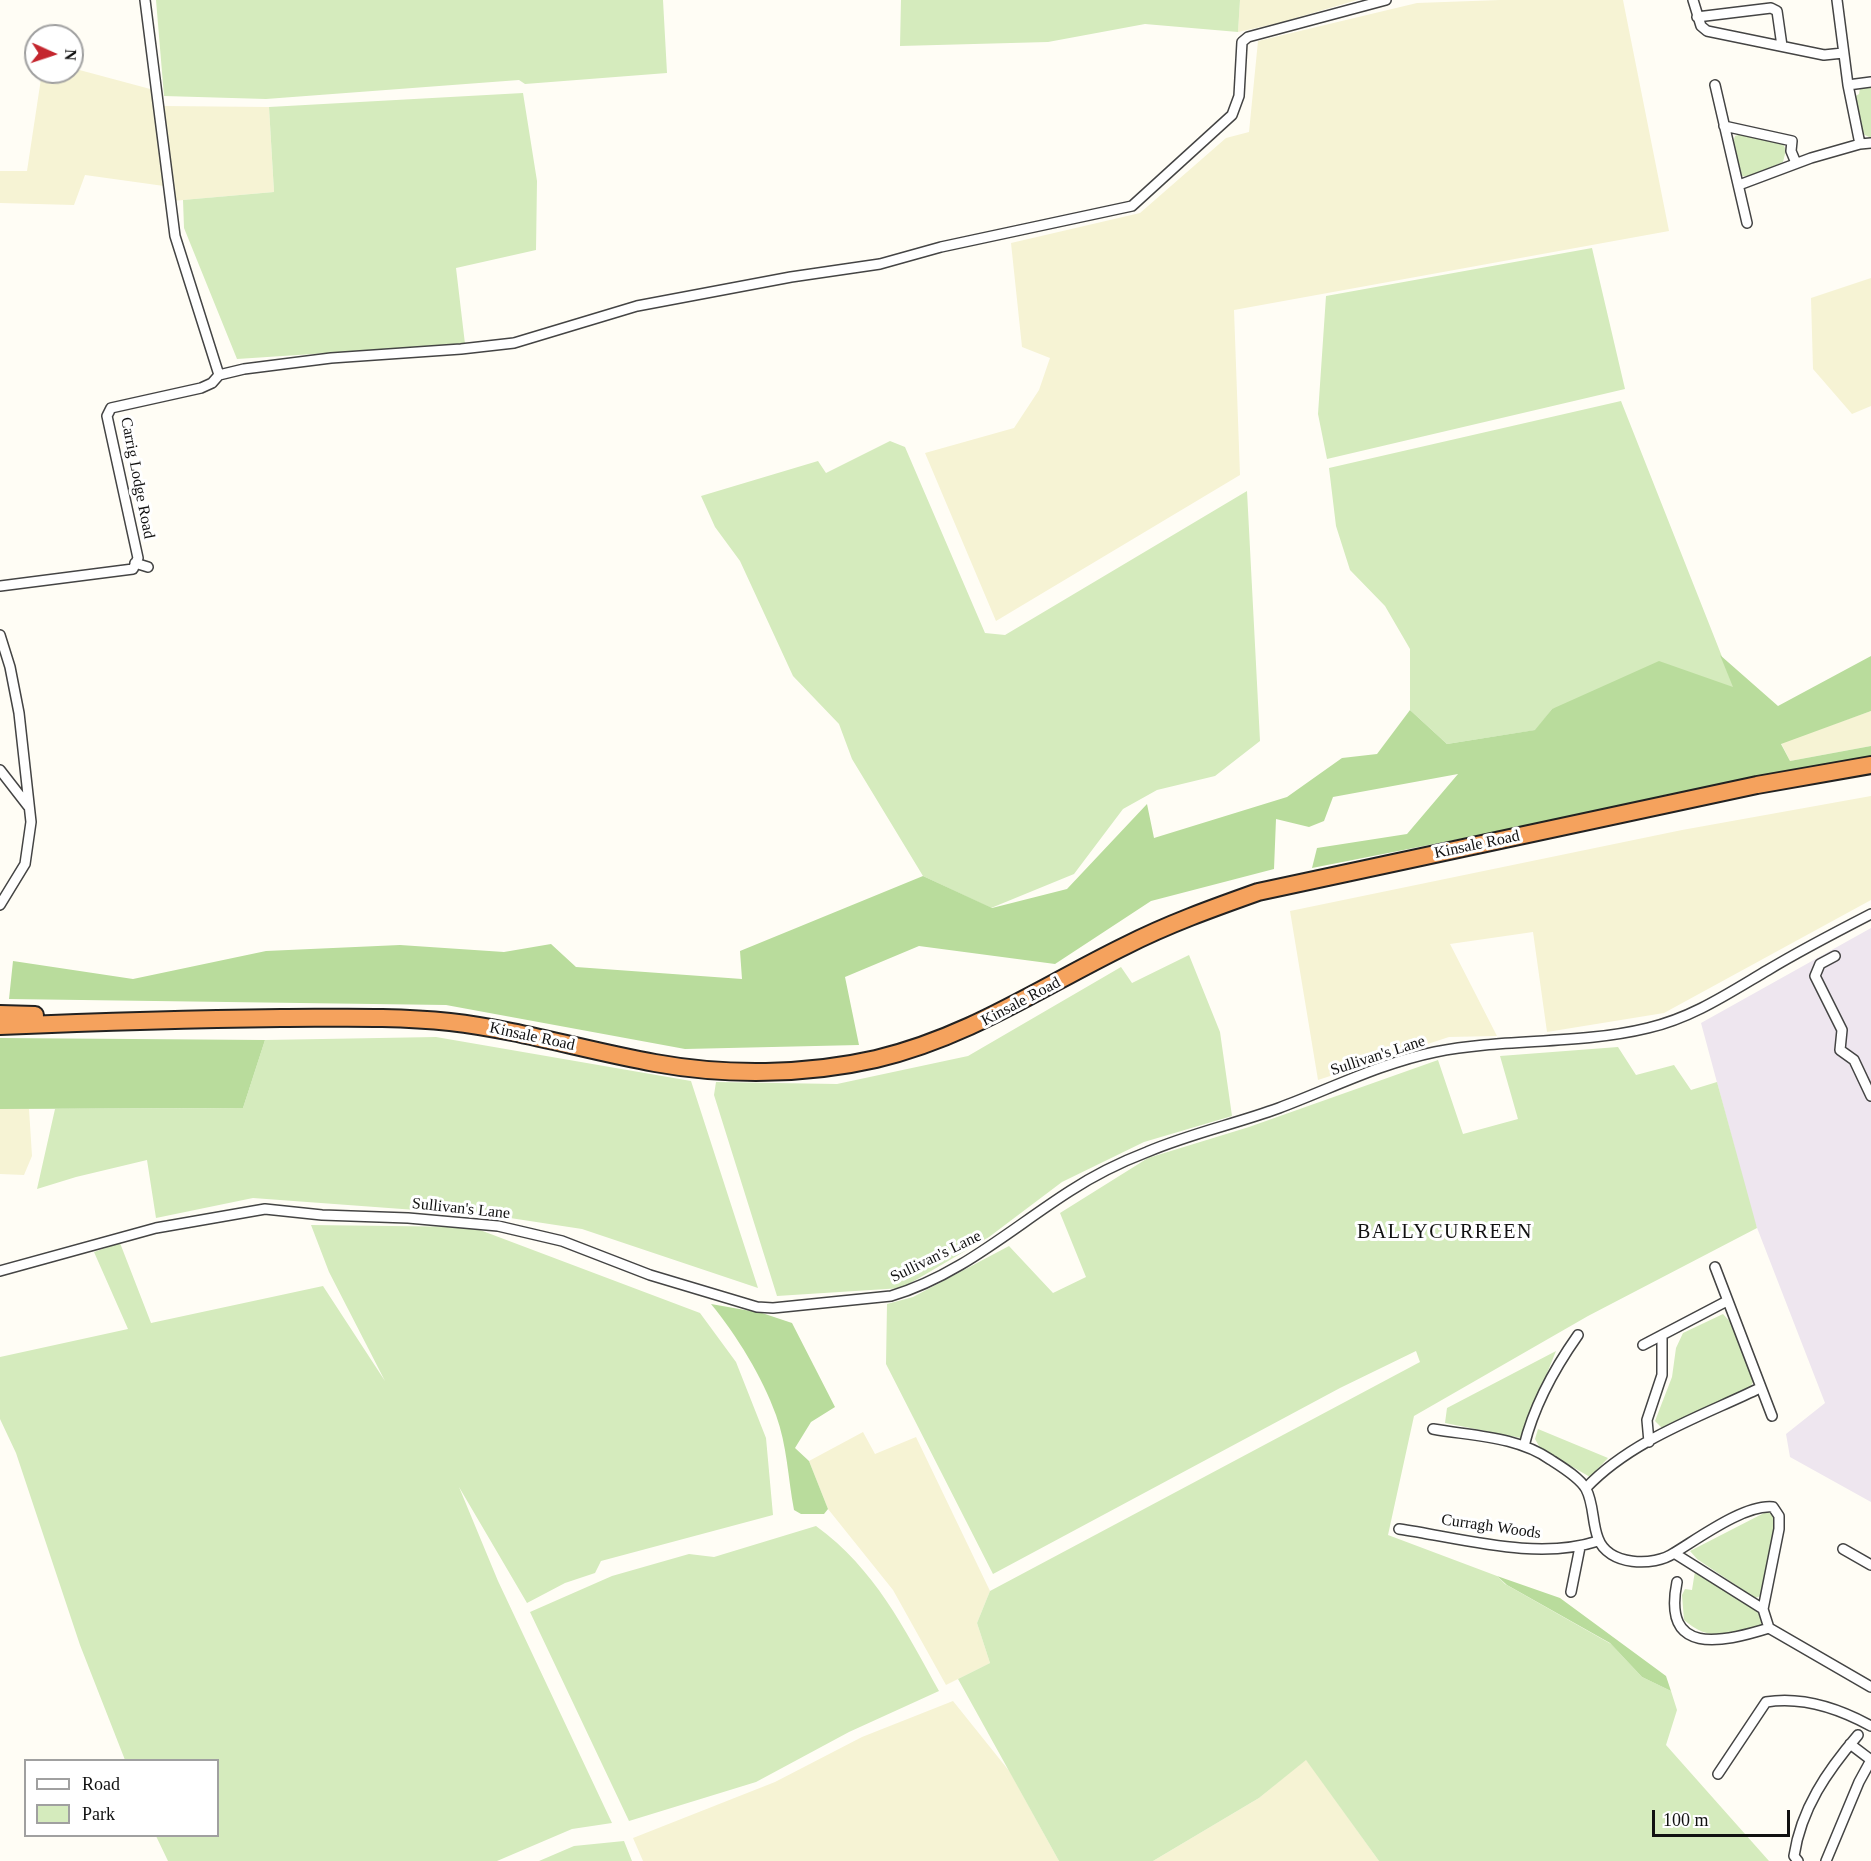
<!DOCTYPE html>
<html>
<head>
<meta charset="utf-8">
<style>
	body { margin:0 }
	#map { position:relative; width:1871px; height:1861px; overflow:hidden; background:#fffdf5; font-family:Georgia,serif }
	canvas { display:block }
	.legend { position:absolute; left:24px; top:1759px; width:195px; height:78px; box-sizing:border-box; background:#fff; border:2px solid #a0a0a0; margin:0; padding:8px 10px; list-style:none; font-size:18px; color:#111 }
	.legend li { display:flex; align-items:center; gap:12px; height:30px }
	.legend b { width:30px; border:2px solid #a0a0a0 }
	.north { position:absolute; left:24px; top:24px; width:60px; height:60px; box-sizing:border-box; background:#fff; border:2px solid #a0a0a0; border-radius:50%; rotate:93deg; font-size:16px; font-weight:700; line-height:24px; text-align:center; color:#111 }
	.north::after { content:''; display:block; margin:auto; width:21px; height:27px; background:#c4262e; clip-path:polygon(50% 0,100% 100%,50% 72%,0 100%) }
	.scale { position:absolute; left:1652px; top:1810px; width:138px; height:27px; box-sizing:border-box; border:3px solid #111; border-top:0; padding-left:8px; font-size:18px; line-height:21px; white-space:nowrap; color:#111; -webkit-text-stroke:4px #fff; paint-order:stroke }
</style>
</head>
<body>
<div id="map">
<canvas width="1871" height="1861"></canvas>
<ul class="legend">
<li><b style="height:8px;background:#fff"></b>Road</li>
<li><b style="height:16px;background:#d5ebbd"></b>Park</li>
</ul>
<div class="north">N</div>
<div class="scale">100 m</div>
</div>
<script>
const ctx = document.querySelector('canvas').getContext('2d');
ctx.lineJoin = 'round';
function fillPath(path, color) { ctx.fillStyle = color; ctx.fill(path, 'evenodd'); }
function trace(path, color, width, dash) { ctx.strokeStyle = color; ctx.lineWidth = width; ctx.lineCap = dash ? 'butt' : 'round'; ctx.setLineDash(dash || []); ctx.stroke(path); }
function label(font, color, halo, rows, align = 'center') {
  ctx.font = font + ' Georgia,serif'; ctx.lineWidth = 6; ctx.setLineDash([]); ctx.textBaseline = 'middle'; ctx.strokeStyle = halo; ctx.fillStyle = color; for (const [text, x, y, turn = 0] of rows) {
    ctx.save(); ctx.translate(x, y); ctx.rotate((+turn || 0) * Math.PI / 180); ctx.textAlign = isNaN(turn) ? turn : align; if (halo) ctx.strokeText(text, 0, 0); ctx.fillText(text, 0, 0); ctx.restore();
  }
}
fillPath(new Path2D(`
	M1871,928V1502L1790,1457L1786,1434L1825,1403L1754,1220L1701,1023Z`), '#eee6ef');
fillPath(new Path2D(`
	M1240,0H1357L1279,23L1238,32Z
	M1500,0H1623L1669,231L1234,310L1240,475L996,621L925,453L1014,428L1039,390L1050,358L1022,347L1011,243L1140,213L1226,138L1249,132L1258,41L1417,3Z
	M72,68L154,90L164,186L85,175L74,205L0,203V171H27L42,72H72Z
	M164,106L269,107L274,192L172,201Z
	M1871,278V406L1852,414L1813,369L1811,298Z
	M1871,711V746L1790,761L1781,743Z
	M1871,796V900L1664,1013L1547,1032L1533,932L1450,944L1497,1036L1449,1037L1318,1080L1290,911L1682,830Z
	M0,1109H29L32,1156L24,1175L0,1174Z
	M863,1432L875,1454L916,1437L990,1591L977,1623L990,1663L946,1685L893,1590L828,1509L809,1461Z
	M953,1701L1010,1772L1059,1861H643L633,1838L775,1782L862,1737Z
	M1306,1759L1379,1861H1153L1259,1798Z`), '#f6f3d4');
fillPath(new Path2D(`
	M156,0H663L667,73L525,84L519,80L266,99L164,96Z
	M901,0H1240L1238,32L1145,24L1048,42L900,46Z
	M1871,87V138L1863,134L1854,97L1859,94L1860,88Z
	M523,93L537,181L536,250L456,268L465,344L237,359L184,228L183,200L274,192L269,107Z
	M1741,134L1783,144L1786,150L1783,162L1749,177L1742,176L1733,142L1735,136Z
	M1592,248L1625,389L1327,459L1318,414L1326,296Z
	M1621,401L1734,687L1552,709L1536,730L1447,744L1410,710V649L1385,606L1350,570L1336,526L1329,468Z
	M890,441L905,447L985,633L1005,635L1247,491L1260,741L1215,776L1157,790L1123,809L1074,874L991,908L923,876L852,759L839,724L793,676L740,561L715,527L701,496L818,461L826,473Z
	M1189,955L1220,1032L1232,1116L1144,1142L1062,1182L989,1237L902,1288L777,1296L714,1095L716,1082L837,1084L968,1056L1121,967L1132,983Z
	M436,1037L691,1081L758,1288L582,1229L497,1216L253,1198L156,1218L147,1160L76,1177L37,1189L55,1109L243,1108L265,1040Z
	M1618,1047L1636,1075L1674,1065L1691,1090L1717,1082L1757,1228L1588,1316L1414,1416L1388,1535L1497,1576L1505,1584L1611,1644L1642,1677L1671,1691L1677,1710L1666,1745L1769,1861H1379L1306,1760L1259,1798L1153,1861H1059L958,1679L990,1663L977,1623L990,1591L1420,1362L1416,1351L1340,1388L993,1574L886,1364L887,1304L913,1297L1009,1246L1053,1293L1086,1277L1060,1213L1148,1158L1249,1127L1438,1060L1463,1134L1518,1119L1500,1056Z
	M311,1225L472,1227L700,1313L736,1362L766,1438L773,1515L601,1561L595,1573L565,1583L527,1603L459,1487L498,1581L612,1823L572,1829L497,1861H168L156,1836H218V1760H125L80,1645L16,1453L0,1419V1357L128,1329L94,1252L120,1243L151,1323L323,1286L385,1381L329,1272Z
	M1723,1314L1733,1325L1753,1382L1748,1391L1664,1430L1655,1421L1672,1377L1676,1348L1683,1333Z
	M1556,1351L1521,1438L1445,1423L1447,1408Z
	M1538,1429L1608,1458L1590,1477L1540,1448L1535,1439Z
	M1766,1512L1772,1513L1776,1520L1761,1596L1755,1598L1697,1559L1690,1551Z
	M816,1526C875,1569 904,1628 939,1691L849,1732L756,1782L629,1821L530,1612L612,1576L689,1554L714,1557Z
	M1695,1571L1762,1614L1761,1625C1727,1633 1713,1644 1684,1620L1682,1595L1685,1589L1692,1590Z
	M624,1841L632,1861H539L574,1846Z`), '#d5ebbd');
fillPath(new Path2D(`
	M1720,655L1778,706L1871,656V711L1781,744L1790,761L1871,746V758L1312,868L1317,848L1407,834L1458,774L1333,797L1324,821L1309,827L1276,819L1274,869L1151,901L1055,964L919,946L845,977L859,1045L685,1049L446,1005L9,999L13,961L133,979L266,951L400,945L504,952L551,944L576,967L742,979L740,951L923,876L992,908L1067,889L1147,804L1154,838L1287,797L1342,758L1377,754L1410,710L1447,744L1535,730L1552,709L1659,661L1733,687Z
	M0,1038L265,1040L243,1108L0,1109Z
	M711,1304L762,1313L792,1323L835,1407L811,1422L795,1448L809,1461L828,1509L824,1514H801L794,1510C788,1478 787,1445 776,1415C762,1376 737,1336 711,1304Z
	M1497,1576L1560,1598L1666,1676L1671,1691L1642,1677L1610,1643L1507,1585Z`), '#b9dc9c');
const street = new Path2D(`
	M145,0L175,236L219,375
	M1693,0L1701,26L1707,31L1824,55L1843,53
	M1837,0L1848,85L1871,82
	M1697,17L1771,8L1777,11L1782,46
	M1715,85L1747,223
	M1848,85L1860,144L1871,143
	M1724,126L1792,141L1791,151L1796,163
	M1739,185L1811,158L1860,144
	M219,375L244,369L331,358L461,349L514,343L637,306L791,277L880,264L941,247L1132,206L1232,115L1239,96L1242,42L1248,37L1386,0
	M135,563L148,567
	M0,586L133,569L138,558L107,416L111,408L201,388L212,383L219,375
	M0,635L10,667L19,713L31,822L25,864L0,905
	M0,770L28,806
	M1835,956L1820,964L1815,976L1842,1030L1840,1050L1854,1060L1871,1096
	M1715,1267L1772,1416
	M0,1271L156,1228L265,1209L322,1215L408,1218L498,1226L562,1241L650,1275L757,1307L773,1308L891,1296C959,1276 1012,1228 1070,1191C1093,1176 1121,1162 1147,1152C1189,1134 1235,1124 1279,1108C1330,1089 1381,1063 1435,1052C1505,1038 1578,1045 1648,1028C1692,1018 1729,993 1768,970C1801,950 1836,932 1871,914
	M1643,1345L1727,1301
	M1433,1429C1472,1436 1517,1436 1551,1460C1562,1467 1580,1478 1586,1489C1594,1504 1592,1523 1598,1538C1608,1566 1654,1567 1674,1553L1763,1609L1769,1628L1871,1687
	M1649,1442L1647,1420L1662,1375V1335
	M1524,1446C1534,1405 1554,1369 1578,1335
	M1586,1488C1631,1440 1702,1416 1760,1388
	M1399,1529C1461,1538 1537,1561 1598,1541
	M1843,1549L1871,1565
	M1674,1553C1699,1538 1745,1504 1773,1507L1779,1516V1529L1763,1609
	M1677,1582C1662,1656 1721,1643 1769,1628
	M1571,1592L1580,1547
	M1850,1744L1871,1760
	M1718,1774L1766,1702C1803,1696 1838,1708 1871,1726
	M1798,1861L1794,1856C1801,1809 1827,1771 1858,1735
	M1826,1861L1859,1782L1871,1760`);
const highway = new Path2D(`
	M0,1014L35,1015
	M0,1026C94,1022 187,1019 281,1018C337,1018 394,1016 450,1022C520,1030 587,1051 655,1063C726,1076 806,1075 876,1059C969,1037 1041,987 1125,946C1168,924 1213,908 1258,892L1757,785L1871,765`);
trace(street, '#444', 12);
trace(highway, '#222', 20);
trace(street, '#fff', 9);
trace(highway, '#f5a25d', 16);
label('16px', '#111', '#fff', [
	["Carrig Lodge Road",137,478,79],
	["Kinsale Road",1477,845,-12],
	["Kinsale Road",1021,1002,-28],
	["Kinsale Road",532,1037,12],
	["Sullivan's Lane",1378,1056,-18],
	["Sullivan's Lane",461,1209,6],
	["Sullivan's Lane",936,1257,-26],
	["Curragh Woods",1491,1527,8]
]);
ctx.letterSpacing = '1.5px';
label('20px', '#111', '#fff', [
	["BALLYCURREEN",1445,1233]
]);
ctx.letterSpacing = '0px';
</script>
</body>
</html>
